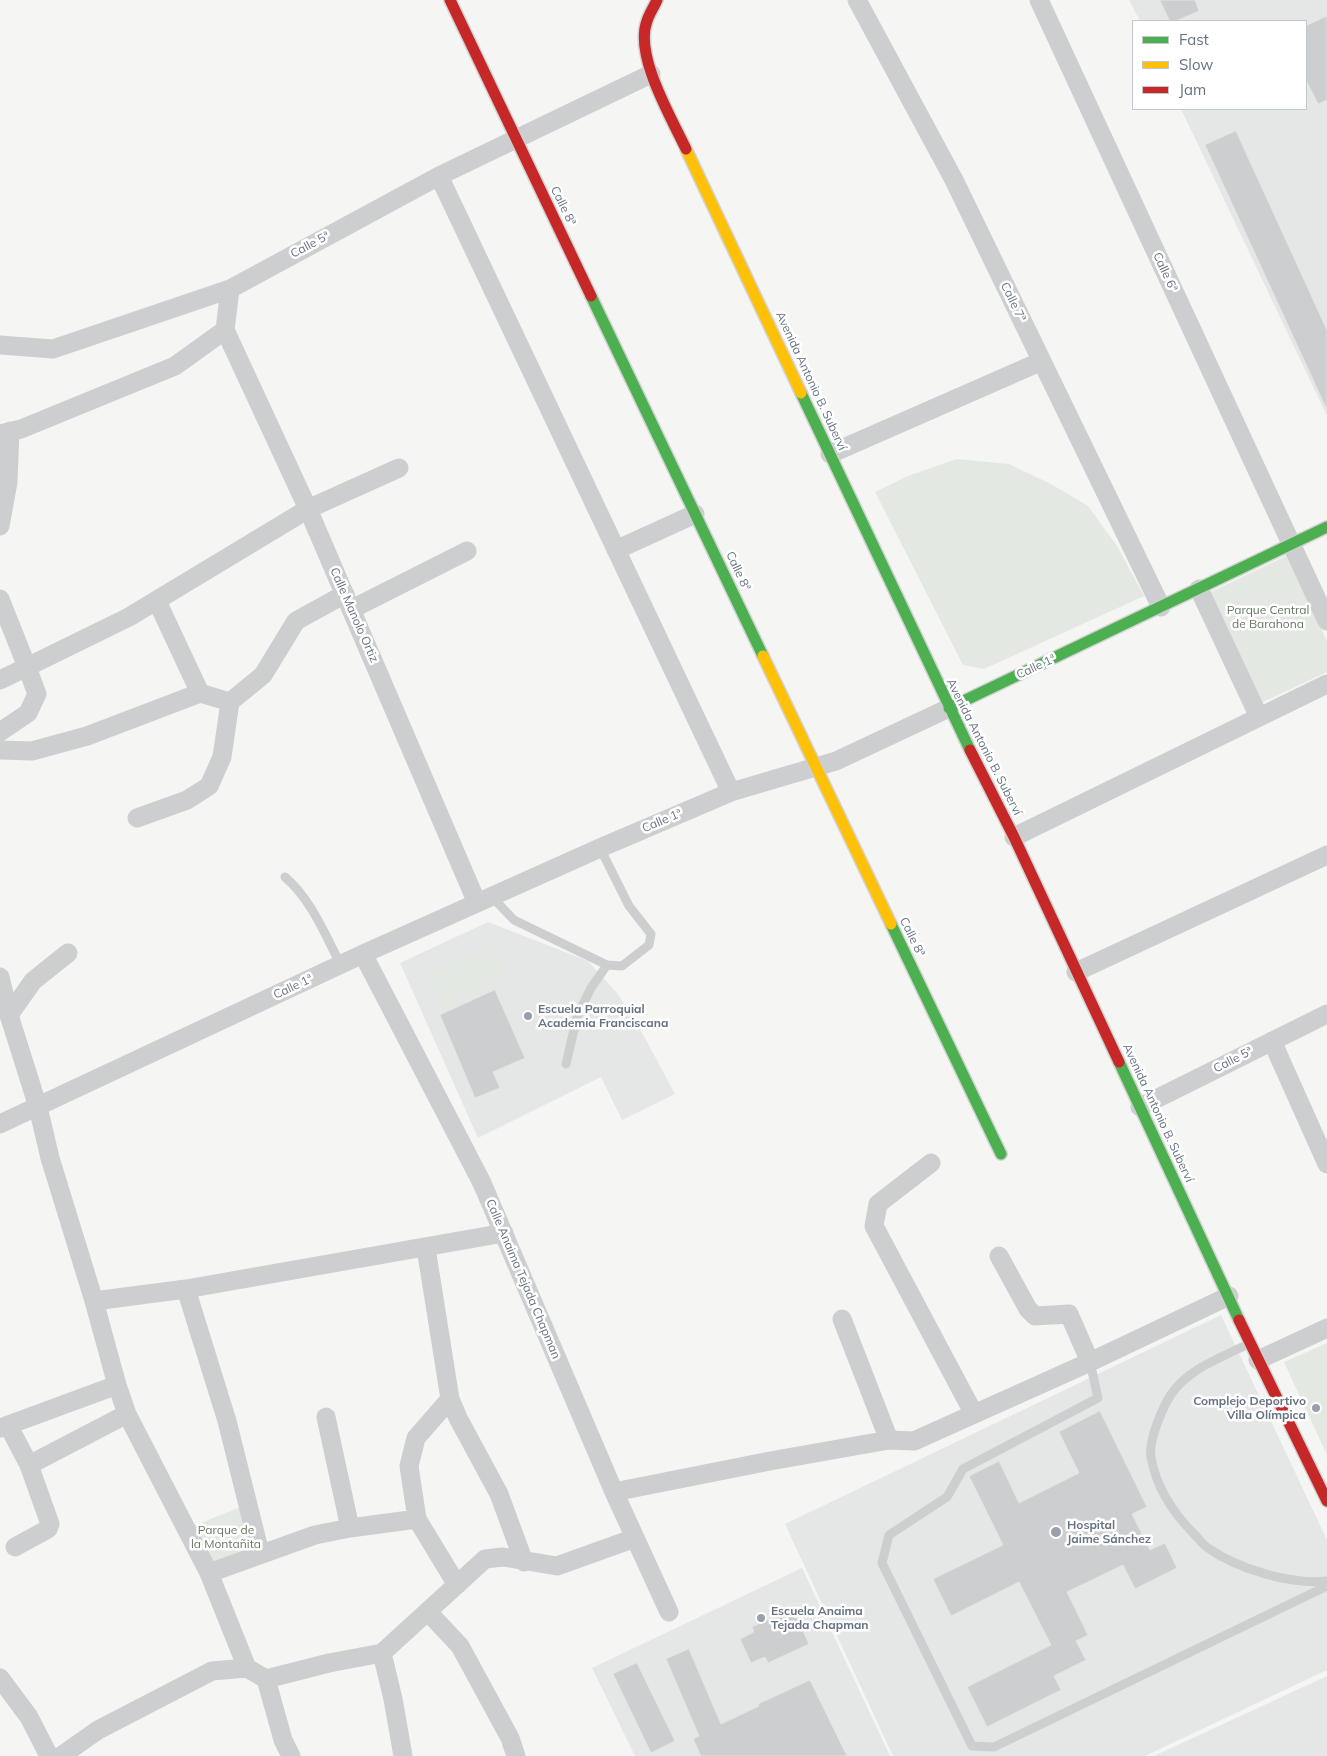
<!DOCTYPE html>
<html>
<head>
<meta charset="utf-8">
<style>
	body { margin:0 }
	#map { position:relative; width:1327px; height:1756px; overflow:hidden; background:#f5f5f4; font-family:Mulish,sans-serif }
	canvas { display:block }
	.legend { position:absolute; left:1132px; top:20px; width:175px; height:90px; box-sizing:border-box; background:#fff; border:1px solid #c2c7cd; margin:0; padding:6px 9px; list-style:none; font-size:15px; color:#667383 }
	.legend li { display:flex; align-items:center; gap:10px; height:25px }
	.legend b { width:25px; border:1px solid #c2c7cd }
</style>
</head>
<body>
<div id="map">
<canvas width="1327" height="1756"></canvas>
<ul class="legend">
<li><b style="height:6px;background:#4caf50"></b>Fast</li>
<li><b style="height:6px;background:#ffc107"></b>Slow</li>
<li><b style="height:6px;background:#c62828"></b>Jam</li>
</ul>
</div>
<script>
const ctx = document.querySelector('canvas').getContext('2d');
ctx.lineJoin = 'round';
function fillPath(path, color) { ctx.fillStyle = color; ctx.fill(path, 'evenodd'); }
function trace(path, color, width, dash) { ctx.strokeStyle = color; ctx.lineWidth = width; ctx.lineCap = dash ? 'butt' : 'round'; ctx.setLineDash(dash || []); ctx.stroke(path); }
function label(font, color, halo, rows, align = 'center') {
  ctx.font = font + ' Mulish,sans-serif'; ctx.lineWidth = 5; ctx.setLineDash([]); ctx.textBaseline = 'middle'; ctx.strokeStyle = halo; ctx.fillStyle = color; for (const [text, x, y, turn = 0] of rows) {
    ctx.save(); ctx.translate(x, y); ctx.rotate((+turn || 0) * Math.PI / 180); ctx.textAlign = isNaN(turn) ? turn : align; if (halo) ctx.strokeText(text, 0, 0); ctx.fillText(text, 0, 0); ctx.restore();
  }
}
fillPath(new Path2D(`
	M1129,0H1327V416L1181,109H1306V21H1140Z
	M488,922L588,961L618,994L645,1038L675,1094L622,1120L601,1077L478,1138L400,963Z
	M1221,1315L1327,1540V1670L1145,1756H893L785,1524Z
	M802,1568L890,1756H635L592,1668Z
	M1327,1676V1756H1154Z`), '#e5e7e6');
fillPath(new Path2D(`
	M957,459L1009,464L1051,484L1088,506L1117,546L1144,596L984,669L963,665L875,492L908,476Z
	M1286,556L1327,641V672L1261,703L1209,593Z
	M495,945L510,981L444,1008L429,972Z
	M1327,1343V1455L1284,1362Z
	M243,1506L255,1551L211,1568L191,1527Z`), '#e4e8e2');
const building = new Path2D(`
	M1160,0H1195L1199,11L1176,21H1170Z
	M1327,16V100L1318,104L1306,80V26Z
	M1236,131L1327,330V410L1205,145Z
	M495,990L525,1058L493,1072L500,1088L475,1098L440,1015Z
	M1100,1411L1147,1507L1132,1514L1150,1550L1165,1543L1177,1568L1135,1589L1123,1565L1067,1592L1088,1635L1076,1641L1086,1660L1054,1676L1061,1690L987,1727L967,1687L1051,1645L1019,1582L951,1616L933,1579L1003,1545L969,1476L999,1461L1019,1503L1079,1473L1059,1432Z
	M793,1609L809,1644L768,1663L765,1657L751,1663L740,1639L754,1632L752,1627Z
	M689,1649L721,1724L759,1706L758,1704L810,1680L847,1756H701L693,1739L699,1736L666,1659Z
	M637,1663L675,1741L651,1753L613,1674Z`);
fillPath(building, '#cdcecf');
trace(building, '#e4e4e4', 1);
const fast = new Path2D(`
	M591,296L763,656
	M801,393L970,750
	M949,708L1327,527
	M891,924L1001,1154
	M1119,1062L1239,1320`);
const slow = new Path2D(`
	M686,149L801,393
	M763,656L891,924`);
const jam = new Path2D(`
	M450,0L591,296
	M657,0C654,7 649,14 647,21C634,55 671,117 686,149
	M970,750L1014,837L1119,1062
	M1239,1320L1327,1501`);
trace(fast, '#d2d3d3', 14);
trace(slow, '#d2d3d3', 14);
trace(jam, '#d2d3d3', 14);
trace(new Path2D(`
	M285,877C311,899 325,935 341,965
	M491,896L514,920L607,965
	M566,1064L577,1017L591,988L607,965L622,966L649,945L651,934L629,906L600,848
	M1248,1344C1221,1358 1190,1368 1172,1393C1163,1406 1148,1441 1151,1457C1156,1487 1174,1514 1195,1535C1199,1539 1203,1545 1208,1548C1238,1569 1291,1585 1327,1581
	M1090,1362L1098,1398L963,1469L947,1497L889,1535L882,1563L972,1746L994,1747L1327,1586`), '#cdcecf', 9);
trace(new Path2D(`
	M857,0L954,180L1161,607
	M1039,0L1327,621
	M439,176L731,792
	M225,330L308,509L477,903
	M0,345L53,349L230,289L439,176L651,74
	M0,434L21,429L175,366L225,330L230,289
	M830,454L1042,361
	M0,526L8,482L10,431
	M616,550L695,514
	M1199,589L1259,717
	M0,599L27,667L129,617L308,509L399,468
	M157,601L200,693
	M352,609L467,551
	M0,680L27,667L37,694L28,713L0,732
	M0,750L32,751L87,736L200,693L230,702
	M137,818L187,800L209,786L222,757L230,702L263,675L296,621L345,594
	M1014,837L1327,684
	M363,954L482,1183L614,1492L669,1612
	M1076,972L1327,855
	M0,977L9,1015L38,1107L50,1158L94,1301L117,1385L127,1414L209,1573L247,1668L212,1671L98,1730L61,1756
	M9,1015L33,981L68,953
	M1272,1041L1327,1164
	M1140,1107L1327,1014
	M0,1124L363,954L600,848L731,792L836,761L949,708
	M931,1163L878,1204L874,1226L974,1414
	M426,1248L450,1399L458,1418L499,1494L524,1562
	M999,1256L1028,1309L1035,1316L1069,1314L1090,1362
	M186,1289L227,1421L260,1553
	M94,1301L186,1289L504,1233
	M842,1319L889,1440
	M1258,1360L1327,1328
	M450,1399L416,1438L409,1466L417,1519L457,1585
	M326,1417L350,1528
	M8,1425L29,1465L50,1524L48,1529L15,1547
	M0,1428L117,1385
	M29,1465L127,1414
	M614,1492L770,1461L889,1440L914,1441L1090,1362L1229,1296
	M209,1573L315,1535L350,1528L417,1519
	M428,1612L460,1646L510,1738L516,1756
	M382,1653L393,1699L403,1756
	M247,1668L266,1679L329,1663L382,1653L485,1559L503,1557L557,1566L635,1538
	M0,1678L29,1717L49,1756
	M266,1679L283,1740L291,1756`), '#cdcecf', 19);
trace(fast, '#4caf50', 11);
trace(slow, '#ffc107', 11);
trace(jam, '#c62828', 11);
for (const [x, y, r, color] of [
	[528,1016,5,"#98a0ab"],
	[1316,1408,5,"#98a0ab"],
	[1056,1532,6,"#98a0ab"],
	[761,1618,5,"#98a0ab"]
]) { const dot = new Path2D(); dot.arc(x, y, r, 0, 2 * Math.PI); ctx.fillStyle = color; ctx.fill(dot); trace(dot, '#fff', 2); }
label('12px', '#667383', '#fff', [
	["Calle 8ª",563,206,64],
	["Calle 5ª",310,245,-28],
	["Calle 6ª",1165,272,65],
	["Calle 7ª",1013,302,64],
	["Avenida Antonio B. Suberví",811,381,65],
	["Calle 8ª",738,571,65],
	["Calle Manolo Ortiz",354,615,66],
	["Calle 1ª",1036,667,-25],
	["Avenida Antonio B. Suberví",984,747,63],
	["Calle 1ª",662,821,-23],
	["Calle 8ª",912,937,64],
	["Calle 1ª",293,987,-25],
	["Calle 5ª",1233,1060,-27],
	["Avenida Antonio B. Suberví",1158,1113,65],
	["Calle Anaima Tejada Chapman",523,1279,67]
]);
label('12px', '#677a65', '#fff', [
	["Parque Central",1268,610],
	["de Barahona",1268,624],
	["Parque de",226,1530],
	["la Montañita",226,1544]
]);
label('bold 12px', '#667383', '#fff', [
	["Escuela Parroquial",538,1009],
	["Academia Franciscana",538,1023],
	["Complejo Deportivo",1306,1401,"right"],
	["Villa Olímpica",1306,1415,"right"],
	["Hospital",1067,1525],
	["Jaime Sánchez",1067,1539],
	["Escuela Anaima",771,1611],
	["Tejada Chapman",771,1625]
], 'left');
</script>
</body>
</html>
